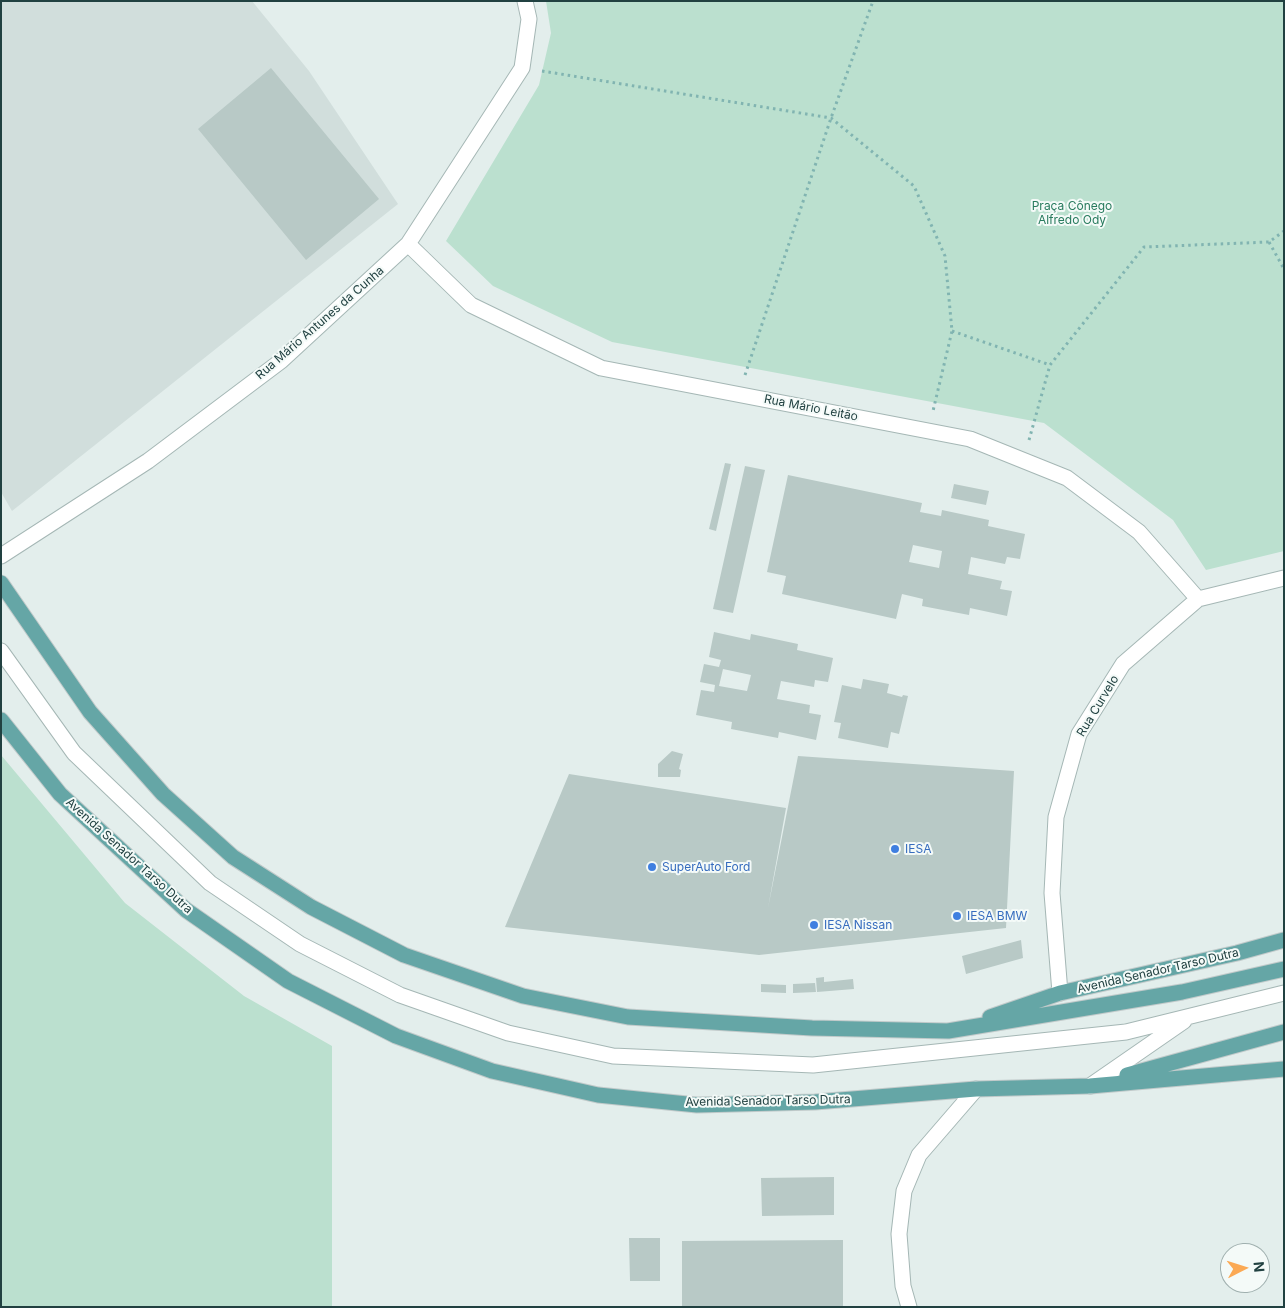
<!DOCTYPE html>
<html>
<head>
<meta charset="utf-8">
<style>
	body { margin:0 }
	#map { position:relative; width:1285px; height:1308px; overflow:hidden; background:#e3eeec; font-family:Inter,sans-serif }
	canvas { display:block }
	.frame { position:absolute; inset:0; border:2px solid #214141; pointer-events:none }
	.north { position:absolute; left:1220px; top:1243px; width:50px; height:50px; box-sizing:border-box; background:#f4faf8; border:1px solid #a0b0af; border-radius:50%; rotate:85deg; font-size:14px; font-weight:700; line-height:20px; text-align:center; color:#214141 }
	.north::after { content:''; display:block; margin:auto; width:18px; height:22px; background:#fba954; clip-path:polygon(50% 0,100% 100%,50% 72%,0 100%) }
</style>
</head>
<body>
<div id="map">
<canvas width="1285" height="1308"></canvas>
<div class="frame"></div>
<div class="north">N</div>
</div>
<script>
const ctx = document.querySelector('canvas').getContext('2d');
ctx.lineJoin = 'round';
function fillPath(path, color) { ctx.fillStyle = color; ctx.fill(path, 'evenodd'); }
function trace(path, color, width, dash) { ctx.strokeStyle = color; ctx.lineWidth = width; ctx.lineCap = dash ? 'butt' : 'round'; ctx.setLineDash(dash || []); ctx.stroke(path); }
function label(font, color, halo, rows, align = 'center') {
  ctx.font = font + ' Inter,sans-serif'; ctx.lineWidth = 4; ctx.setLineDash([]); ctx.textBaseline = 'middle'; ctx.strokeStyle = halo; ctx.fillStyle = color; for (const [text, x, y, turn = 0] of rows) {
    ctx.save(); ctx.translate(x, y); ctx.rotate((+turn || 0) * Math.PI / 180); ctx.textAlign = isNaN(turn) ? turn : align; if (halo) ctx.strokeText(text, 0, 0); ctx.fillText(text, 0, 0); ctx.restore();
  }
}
fillPath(new Path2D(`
	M1,1H252L309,71L398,204L12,511L1,492Z`), '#d1dedc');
fillPath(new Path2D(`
	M546,1H1284V551L1206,570L1173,520L1044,423L612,342L493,286L446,241L539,85L551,33Z
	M1,755L125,903L244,996L332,1046V1307H1Z`), '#bbe0cf');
fillPath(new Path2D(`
	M271,68L379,199L306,260L198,129Z
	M725,463L731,464L716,531L709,529Z
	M745,466L765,470L733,613L713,609Z
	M788,475L922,503L920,512L941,516L942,510L989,520L988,526L1025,534L1020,559L1007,557L1005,564L971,557L968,574L1002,581L1000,589L1012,591L1007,616L970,608L969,615L922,606L923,599L902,594L896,619L782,594L786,576L767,572ZM913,545L942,551L939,568L909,562Z
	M954,484L989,491L986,505L951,498Z
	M714,632L750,640L751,634L798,644L797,650L833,658L828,682L815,680L814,687L781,681L777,699L810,705L809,713L821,715L816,740L779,732L778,738L731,729L732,722L696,715L701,690L714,692L715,685L700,682L704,664L719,667L721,660L709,657ZM723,669L751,675L747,691L719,686Z
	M863,679L889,684L887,693L902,697L903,695L908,696L899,734L891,732L888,748L838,738L841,723L834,722L842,685L861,689Z
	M672,751L683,754L679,769L681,770L680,777H658V764Z
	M798,756L1014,771L1006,928L759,955L505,927L569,774L786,808L768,908Z
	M1021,940L1023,958L966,974L962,956Z
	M824,977V982L853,979L854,989L817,992L816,978Z
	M815,983L816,992L793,993V984Z
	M761,984L786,985V993L761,992Z
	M834,1177V1215L762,1216L761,1178Z
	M629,1238H660V1281H630Z
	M843,1240V1307H682V1241Z`), '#b8c9c6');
const minor = new Path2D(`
	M408,244L471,305L601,368L970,439L1067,478L1139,532L1198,599
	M1,556L148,461L281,361L408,244L522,68L529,19L525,1
	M1,651L74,753L210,883L300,944L400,995L508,1033L613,1056L813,1065L1126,1032L1284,993
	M1060,993L1052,893L1056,817L1079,734L1123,664L1198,599L1284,578
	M1090,1086L1184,1021
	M909,1307L903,1286L899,1234L904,1191L919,1155L976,1089`);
const major = new Path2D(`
	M1,583L90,712L163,794L233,857L311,907L404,955L523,996L628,1017L812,1028L948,1031L1182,992L1284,969
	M1,720L60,794L186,910L288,981L396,1036L492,1071L598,1095L697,1105L815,1102L976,1089L1090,1086L1284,1069
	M990,1017L1060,993L1237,953L1284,940
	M1127,1075L1284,1032`);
trace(minor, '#a5b7b5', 17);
trace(major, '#c1caca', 17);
trace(new Path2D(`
	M542,71L831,118L914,186L945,256L952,331L933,411
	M1269,242L1284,269
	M952,331L1050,365
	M745,375L831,118L873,1
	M1029,440L1050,365L1144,247L1269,242L1284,231`), '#81b4b1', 3, [2.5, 4]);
trace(minor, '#fff', 15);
trace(major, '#65a6a6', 15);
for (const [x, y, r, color] of [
	[895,849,5,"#3f7fe0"],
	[652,867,5,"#3f7fe0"],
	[957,916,5,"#3f7fe0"],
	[814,925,5,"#3f7fe0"]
]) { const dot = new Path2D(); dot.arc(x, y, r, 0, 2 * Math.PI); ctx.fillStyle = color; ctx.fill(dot); trace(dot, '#f4faf8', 2); }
label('12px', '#287b5e', '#f4faf8', [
	["Praça Cônego",1072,206],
	["Alfredo Ody",1072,220]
]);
label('12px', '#214141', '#f4faf8', [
	["Rua Mário Antunes da Cunha",320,323,-41],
	["Rua Mário Leitão",811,408,11],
	["Rua Curvelo",1098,706,-59],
	["Avenida Senador Tarso Dutra",129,856,42],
	["Avenida Senador Tarso Dutra",1158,971,-13],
	["Avenida Senador Tarso Dutra",768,1101,-1]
]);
label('12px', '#366cbe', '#f4faf8', [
	["IESA",905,849],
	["SuperAuto Ford",662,867],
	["IESA BMW",967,916],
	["IESA Nissan",824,925]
], 'left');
</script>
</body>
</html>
